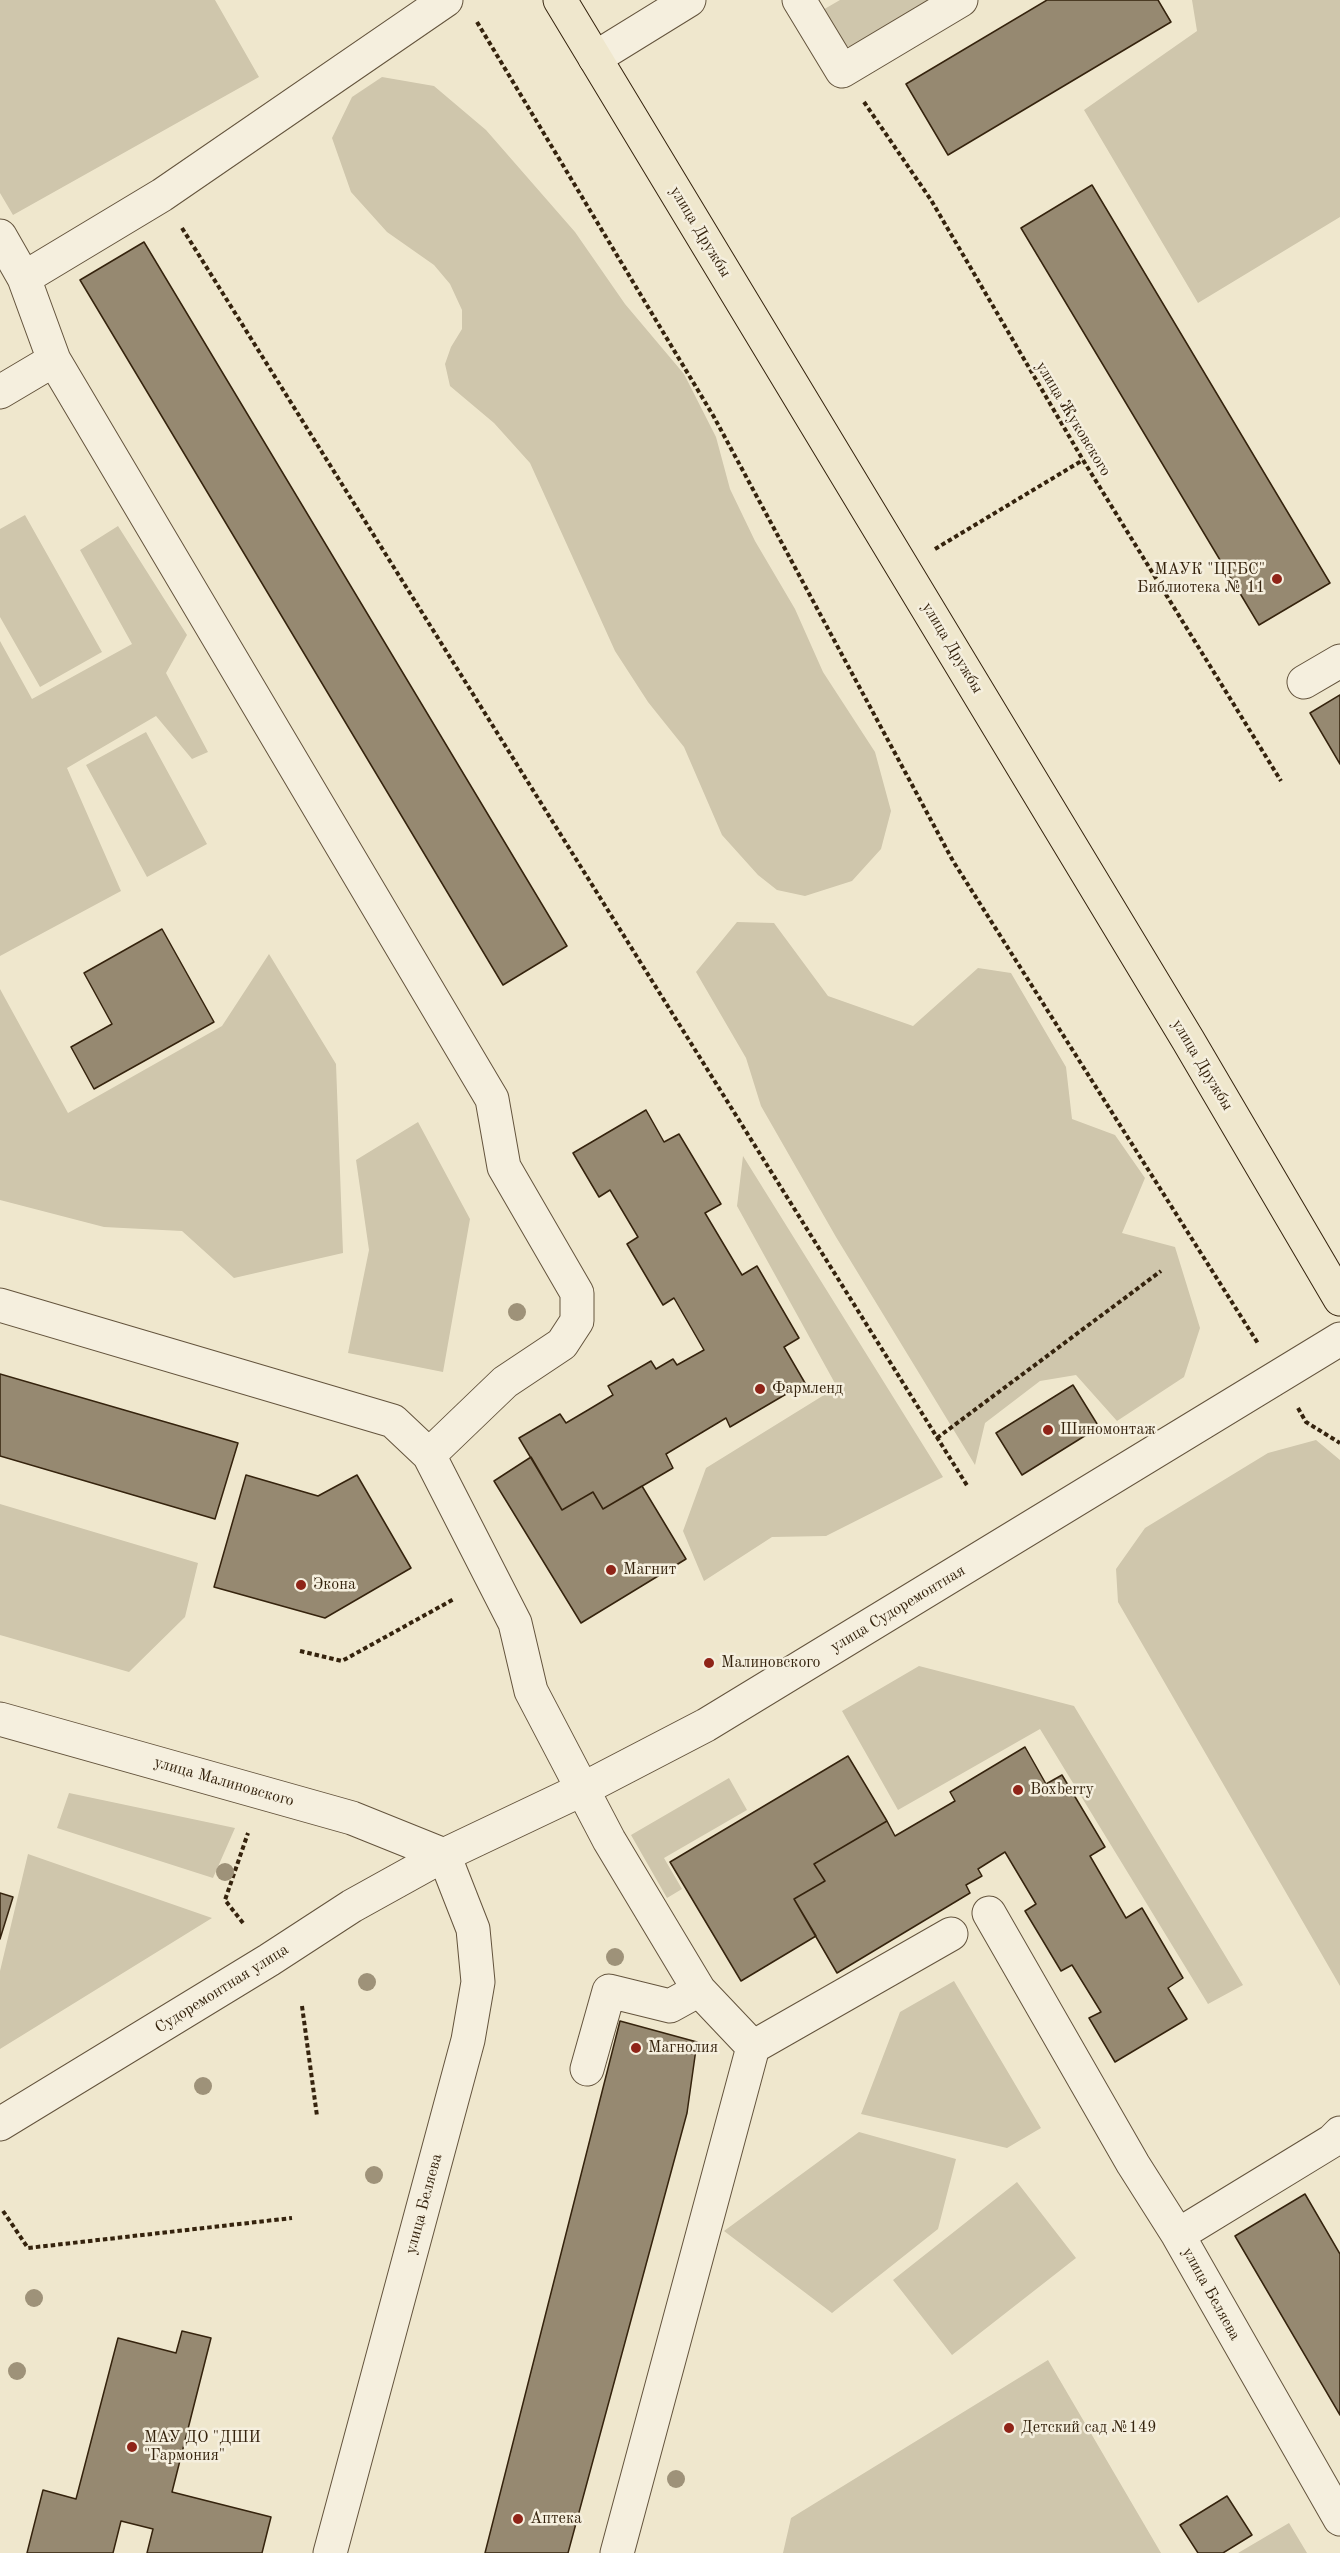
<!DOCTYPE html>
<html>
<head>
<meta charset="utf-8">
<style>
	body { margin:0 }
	canvas { display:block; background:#efe7cd }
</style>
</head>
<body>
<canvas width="1340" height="2553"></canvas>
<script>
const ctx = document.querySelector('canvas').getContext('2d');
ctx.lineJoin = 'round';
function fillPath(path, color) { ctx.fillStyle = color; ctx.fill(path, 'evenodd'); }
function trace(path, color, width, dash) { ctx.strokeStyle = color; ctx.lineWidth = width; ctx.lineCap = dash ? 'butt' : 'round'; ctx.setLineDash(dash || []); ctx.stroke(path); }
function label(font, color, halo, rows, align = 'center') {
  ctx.font = font + ' "Old Standard TT",serif'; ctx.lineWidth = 5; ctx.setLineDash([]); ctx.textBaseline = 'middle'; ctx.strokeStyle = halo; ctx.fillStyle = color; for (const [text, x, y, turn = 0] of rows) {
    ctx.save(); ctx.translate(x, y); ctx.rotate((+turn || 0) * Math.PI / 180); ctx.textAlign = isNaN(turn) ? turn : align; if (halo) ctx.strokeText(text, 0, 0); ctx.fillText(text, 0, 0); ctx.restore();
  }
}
fillPath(new Path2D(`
	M0,0H215L259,77L13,215L0,193Z
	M840,0H934L860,45L843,47L821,11Z
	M1192,0H1340V217L1198,303L1084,110L1197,31Z
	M382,77L434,86L486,130L575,232L625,304L684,374L716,437L730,489L755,541L795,609L823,672L875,752L891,811L881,849L852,881L805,896L777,890L758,875L722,835L684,747L648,702L615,651L530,463L494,423L450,386L445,364L451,347L462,329V310L450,284L434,265L387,232L351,192L332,138L352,97Z
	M25,515L102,652L40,687L0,617V529Z
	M118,526L187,635L166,673L208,752L192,759L156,716L67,768L121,891L0,956V641L32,699L132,644L80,550Z
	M146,732L207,844L147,877L86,765Z
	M737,922L774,923L828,996L913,1026L978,968L1011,973L1066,1067L1072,1119L1115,1135L1145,1178L1122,1233L1175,1247L1200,1328L1184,1377L1117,1421L1076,1375L1040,1381L985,1423L975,1465L836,1237L761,1106L746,1058L696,972Z
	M269,954L336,1064L343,1253L234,1278L182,1231L104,1227L0,1200V989L68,1113L222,1026Z
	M418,1122L470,1219L443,1372L348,1353L369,1250L356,1160Z
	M743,1156L943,1477L826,1536L772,1537L704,1581L683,1531L706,1468L837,1387L737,1206Z
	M1316,1440L1340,1460V1986L1118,1602L1116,1569L1145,1528L1268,1453Z
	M0,1504L198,1563L185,1617L129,1672L0,1635Z
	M919,1666L1074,1706L1243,1985L1208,2004L1040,1729L898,1810L842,1711Z
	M729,1778L747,1810L664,1858L682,1889L667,1898L631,1835Z
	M69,1793L235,1828L213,1878L57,1828Z
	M28,1854L212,1918L0,2049V1971Z
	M954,1981L1041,2128L1007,2148L861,2114L900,2012Z
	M859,2132L956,2159L938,2229L832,2313L724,2231Z
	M1017,2182L1076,2258L952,2355L893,2280Z
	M1048,2360L1161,2553H783L791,2518Z
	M1289,2523L1307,2553H1238Z`), '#cfc6ac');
const building = new Path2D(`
	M1047,0H1158L1171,22L948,155L906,84Z
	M1092,185L1330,583L1259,625L1021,228Z
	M144,242L567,946L503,985L80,280Z
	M1340,695V764L1310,713Z
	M162,929L214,1022L94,1089L71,1047L112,1024L84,973Z
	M646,1110L664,1142L679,1134L721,1204L705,1213L742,1275L757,1266L799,1338L784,1347L805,1383L730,1427L726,1418L666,1454L673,1468L603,1509L593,1492L562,1510L519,1438L560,1414L566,1423L588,1410L613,1395L608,1386L651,1361L656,1369L673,1359L677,1365L704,1350L674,1298L663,1305L627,1244L638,1237L610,1190L599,1197L573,1153Z
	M0,1374L238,1443L215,1519L0,1456Z
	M1073,1385L1099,1427L1022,1475L996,1433Z
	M531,1457L562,1510L593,1492L603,1509L642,1486L686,1559L581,1623L494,1481Z
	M246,1475L318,1496L357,1475L411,1568L325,1618L214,1587Z
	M1025,1747L1046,1784L1062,1775L1105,1847L1090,1856L1126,1918L1142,1908L1183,1978L1168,1988L1187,2019L1115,2062L1089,2018L1101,2012L1072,1965L1061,1971L1025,1911L1036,1904L1005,1852L978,1869L982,1876L966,1885L970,1893L837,1973L794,1899L825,1881L814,1864L887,1821L895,1836L955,1801L950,1792Z
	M848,1756L887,1821L814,1864L825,1881L794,1899L816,1936L741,1981L670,1862Z
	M0,1893L13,1897L0,1939Z
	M620,2021L697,2042L687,2113L568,2553H485Z
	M1305,2194L1340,2254V2415L1235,2236Z
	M182,2331L211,2338L172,2492L271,2517L262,2553H147L153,2529L121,2521L113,2553H27L43,2490L76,2499L118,2338L176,2353Z
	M1227,2496L1252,2535L1223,2553H1198L1180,2525Z`);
fillPath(building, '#968971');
trace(building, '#35230d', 1.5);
const minor = new Path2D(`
	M799,0L842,71L961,0
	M595,58L689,0
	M0,236L24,278
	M54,360L24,278L162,195L446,0
	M0,392L54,360L492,1099L504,1167L577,1293V1321L562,1344L505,1382L429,1455L515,1623L531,1691L609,1840L699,1990L753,2047L951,1934
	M1304,682L1340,661
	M0,1305L393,1421L429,1455
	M0,1719L352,1818L444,1855
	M989,1913L1133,2164L1178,2235
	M587,2069L609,1991L670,2006L699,1990
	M0,2124L269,1960L352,1906L444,1855L583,1789L706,1725L1340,1339
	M1340,2133L1332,2141L1178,2235L1340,2519
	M330,2553L468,2040L478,1982L473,1929L444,1855
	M617,2553L753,2047`);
const major = new Path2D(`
	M560,0L1188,1040L1340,1299`);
trace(minor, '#64543d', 35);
trace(major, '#35230d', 35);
trace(new Path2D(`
	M477,22L714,417L953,861L1259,1345
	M864,102L931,200L1083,460L1281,781
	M182,228L968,1487
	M935,549L1083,460
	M1298,1408L1306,1422L1340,1443
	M937,1438L1161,1271
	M300,1651L342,1661L454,1599
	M243,1923L225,1900L248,1833
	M302,2006L317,2116
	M3,2211L28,2248L292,2218`), '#35230d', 4, [4.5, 3]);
trace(minor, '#f5efde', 33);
trace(major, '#efe7cd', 33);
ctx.fillStyle = '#9e9279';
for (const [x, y] of [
	[517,1312],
	[225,1872],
	[615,1957],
	[367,1982],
	[203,2086],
	[374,2175],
	[34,2298],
	[17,2371],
	[676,2479]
]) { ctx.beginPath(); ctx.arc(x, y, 9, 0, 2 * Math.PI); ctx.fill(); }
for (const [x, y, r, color] of [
	[1277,579,6,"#8f2418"],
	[760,1389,6,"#8f2418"],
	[1048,1430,6,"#8f2418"],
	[611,1570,6,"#8f2418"],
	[301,1585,6,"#8f2418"],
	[709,1663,6,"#8f2418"],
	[1018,1790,6,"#8f2418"],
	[636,2048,6,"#8f2418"],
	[1009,2428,6,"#8f2418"],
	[132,2447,6,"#8f2418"],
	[518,2519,6,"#8f2418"]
]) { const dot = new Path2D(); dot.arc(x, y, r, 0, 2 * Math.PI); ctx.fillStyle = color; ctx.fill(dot); trace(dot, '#f5efde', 2); }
label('16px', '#35230d', '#f5efde', [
	["улица Дружбы",700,232,59],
	["улица Жуковского",1073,419,59],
	["улица Дружбы",952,648,59],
	["улица Дружбы",1202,1065,59],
	["улица Судоремонтная",898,1609,-31],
	["улица Малиновского",224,1782,16],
	["Судоремонтная улица",222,1989,-32],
	["улица Беляева",424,2204,-75],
	["улица Беляева",1211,2294,61]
]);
label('16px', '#35230d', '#f5efde', [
	["МАУК \"ЦГБС\"",1265,570,"right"],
	["Библиотека № 11",1265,588,"right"],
	["Фармленд",772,1389],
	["Шиномонтаж",1060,1430],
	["Магнит",623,1570],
	["Экона",313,1585],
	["Малиновского",721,1663],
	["Boxberry",1030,1790],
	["Магнолия",648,2048],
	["Детский сад №149",1021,2428],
	["МАУ ДО \"ДШИ",144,2438],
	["\"Гармония\"",144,2456],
	["Аптека",530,2519]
], 'left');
</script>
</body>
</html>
